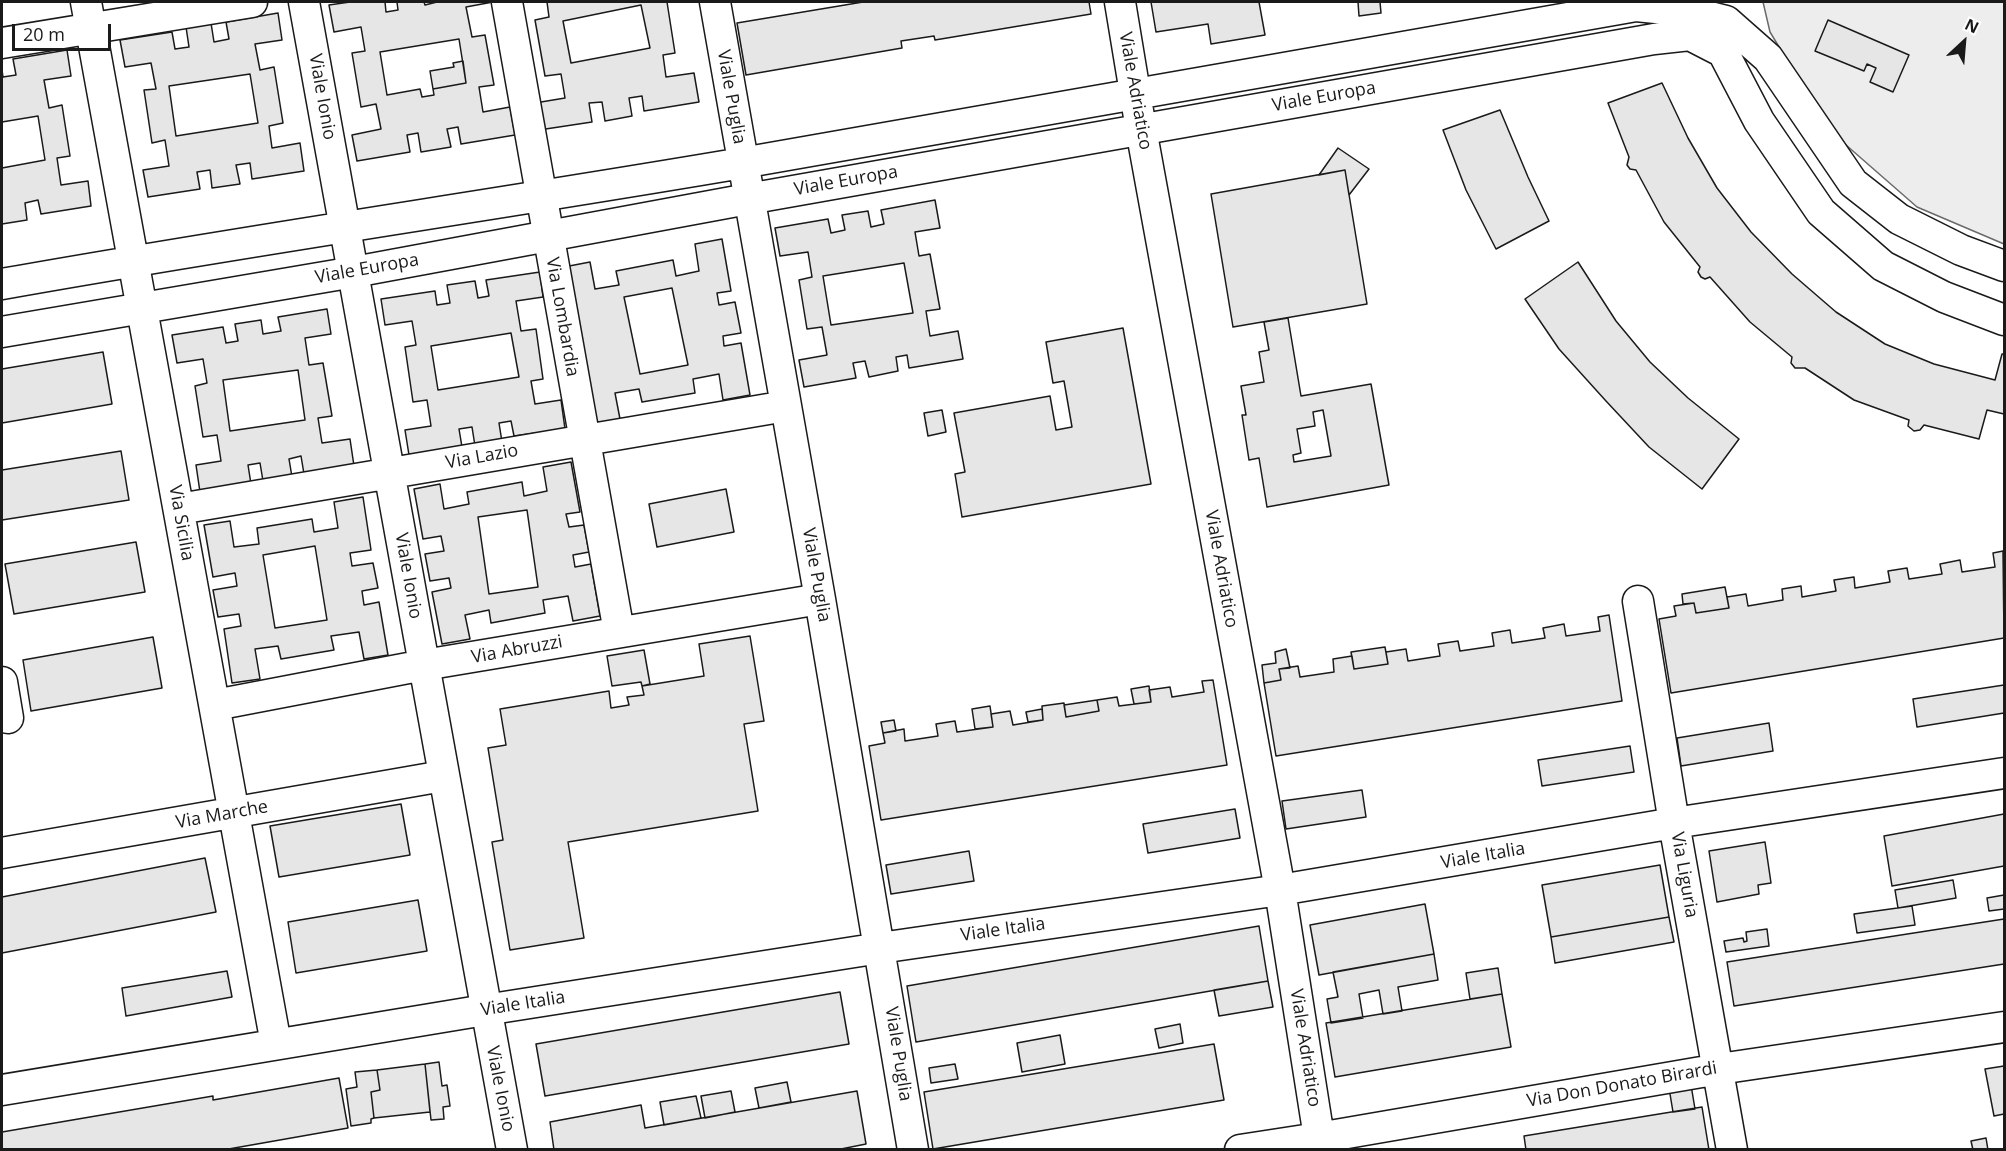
<!DOCTYPE html>
<html>
<head>
<meta charset="utf-8">
<style>
	body { margin:0 }
	#map { position:relative; width:2006px; height:1151px; overflow:hidden; background:#fff; font-family:"Open Sans",sans-serif }
	canvas { display:block }
	.frame { position:absolute; inset:0; border:3px solid #1a1a1a; pointer-events:none }
	.north { position:absolute; left:1934px; top:12px; width:60px; height:60px; -webkit-text-stroke:4px #fff; paint-order:stroke; rotate:26deg; font-size:16px; font-weight:700; line-height:24px; text-align:center; color:#1a1a1a }
	.north::after { content:''; display:block; margin:auto; width:21px; height:27px; background:#1a1a1a; clip-path:polygon(50% 0,100% 100%,50% 72%,0 100%) }
	.scale { position:absolute; left:12px; top:24px; width:99px; height:27px; box-sizing:border-box; border:3px solid #1a1a1a; border-top:0; padding-left:8px; font-size:18px; line-height:21px; white-space:nowrap; color:#1a1a1a; -webkit-text-stroke:4px #fff; paint-order:stroke }
</style>
</head>
<body>
<div id="map">
<canvas width="2006" height="1151"></canvas>
<div class="frame"></div>
<div class="north">N</div>
<div class="scale">20 m</div>
</div>
<script>
const ctx = document.querySelector('canvas').getContext('2d');
ctx.lineJoin = 'round';
function fillPath(path, color) { ctx.fillStyle = color; ctx.fill(path, 'evenodd'); }
function trace(path, color, width, dash) { ctx.strokeStyle = color; ctx.lineWidth = width; ctx.lineCap = dash ? 'butt' : 'round'; ctx.setLineDash(dash || []); ctx.stroke(path); }
function label(font, color, halo, rows, align = 'center') {
  ctx.font = font + ' "Open Sans",sans-serif'; ctx.lineWidth = 4.5; ctx.setLineDash([]); ctx.textBaseline = 'middle'; ctx.strokeStyle = halo; ctx.fillStyle = color; for (const [text, x, y, turn = 0] of rows) {
    ctx.save(); ctx.translate(x, y); ctx.rotate((+turn || 0) * Math.PI / 180); ctx.textAlign = isNaN(turn) ? turn : align; if (halo) ctx.strokeText(text, 0, 0); ctx.fillText(text, 0, 0); ctx.restore();
  }
}
const built = new Path2D(`
	M1763,2H2004V244L1917,207L1830,131L1770,32Z`);
fillPath(built, '#ededed');
trace(built, '#6a6a6a', 1.5);
const building = new Path2D(`
	M350,2H385L386,12L398,10L397,2H424L425,5L437,2H493L466,7L472,37L485,35L494,85L479,87L483,112L510,107L515,135L461,144L458,127L447,129L451,147L421,152L418,133L407,135L410,152L357,161L352,135L381,129L376,104L361,107L352,53L365,51L361,27L334,32L329,5ZM459,39L466,83L433,89L434,95L422,97L420,89L387,95L380,52Z
	M547,2H667L675,53L663,55L666,77L694,73L699,102L644,111L642,96L629,98L632,116L605,121L602,102L589,103L592,122L539,130L535,103L565,98L561,74L545,76L535,20L549,17ZM641,5L650,48L571,63L563,21Z
	M863,2H1089L1091,14L935,40L934,36L901,41L902,48L746,75L737,23Z
	M1151,2H1259L1265,35L1211,44L1208,24L1156,32Z
	M1358,2H1380L1381,13L1359,16Z
	M278,13L282,40L255,44L260,70L274,67L283,123L269,126L272,148L300,143L304,171L252,179L250,163L236,165L240,184L212,188L210,170L197,172L200,189L148,197L143,170L169,166L165,140L152,143L144,90L156,89L151,63L125,67L120,40L172,32L175,49L189,47L186,27L211,23L214,42L229,39L226,22ZM250,74L258,123L176,136L169,86Z
	M1828,20L1909,55L1893,92L1870,82L1876,68L1867,64L1864,71L1815,51Z
	M67,50L71,76L44,80L49,108L62,105L70,156L57,158L61,185L88,181L91,206L41,214L38,200L25,203L27,220L2,224V168L45,160L38,116L2,122V70L3,77L16,75L13,59Z
	M463,61L466,83L433,89L430,71L454,67L453,63Z
	M1662,83L1688,138L1717,188L1751,232L1792,274L1836,312L1885,344L1934,364L1995,380L2002,354H2004V414L1987,410L1979,439L1924,425L1920,430L1914,431L1908,426L1909,420L1854,400L1805,368H1795L1791,363L1792,357L1750,322L1710,277L1705,279L1701,277L1698,272L1700,267L1664,222L1636,170L1630,169L1627,165L1629,157L1608,103Z
	M1500,110L1528,177L1549,221L1496,249L1466,190L1443,130Z
	M1338,148L1369,169L1349,195L1345,170L1319,175Z
	M1345,170L1367,304L1233,327L1211,194Z
	M935,200L940,228L915,232L919,256L930,254L940,309L926,311L930,336L958,331L963,359L909,368L907,355L896,357L898,371L869,377L865,361L853,363L856,378L804,387L799,360L827,355L822,327L807,329L799,280L812,277L808,252L780,256L775,228L828,219L831,233L845,230L842,215L868,211L871,227L884,224L881,210ZM904,263L913,313L831,325L823,276Z
	M722,239L731,291L717,293L719,305L735,302L741,333L723,336L724,346L741,343L750,395L723,400L719,374L693,379L695,393L642,402L639,389L615,393L620,419L592,424L564,267L590,262L595,289L619,285L616,271L673,260L676,276L699,271L695,244ZM672,288L688,365L640,374L624,297Z
	M1578,262L1616,321L1650,362L1688,398L1739,439L1702,489L1649,447L1606,401L1559,349L1525,299Z
	M540,272L543,297L516,301L521,331L536,329L543,379L531,381L535,404L561,400L565,429L514,436L511,421L499,423L502,442L475,446L472,427L459,429L462,447L409,455L405,430L431,426L427,400L413,402L405,347L416,345L412,321L385,325L381,299L435,291L437,305L450,303L447,285L475,281L478,298L489,296L486,280ZM511,333L519,377L438,390L431,346Z
	M327,309L331,334L305,338L309,365L323,363L332,416L318,418L322,443L350,439L354,466L304,474L301,456L289,459L292,477L263,481L260,463L248,465L251,484L200,492L196,465L221,461L217,435L203,437L195,386L207,383L203,359L177,363L172,335L223,327L226,343L238,341L235,324L261,320L263,334L281,331L278,317ZM298,370L305,420L230,431L223,380Z
	M1288,318L1301,396L1371,384L1389,485L1267,507L1259,458L1249,460L1242,415H1246L1241,386L1264,382L1259,352L1269,350L1264,322ZM1323,410L1331,456L1294,462L1293,455L1301,453L1297,429L1315,426L1313,412Z
	M1123,328L1151,484L962,517L955,474L965,472L954,413L1050,396L1056,430L1072,427L1064,381L1053,383L1046,342Z
	M103,352L112,404L2,423V369Z
	M942,410L946,432L928,436L924,413Z
	M121,451L129,500L2,520V470Z
	M571,462L580,512L566,514L569,527L584,525L589,552L573,555L575,567L591,564L600,616L573,621L568,596L543,600L545,613L491,623L489,610L465,615L470,639L442,644L432,592L451,588L449,578L430,581L425,554L444,551L441,536L423,539L414,489L440,484L444,509L469,504L467,492L522,482L524,496L547,491L543,467ZM527,510L538,587L489,594L478,517Z
	M726,489L734,532L657,547L649,504Z
	M363,497L371,550L350,553L352,566L373,563L378,588L362,591L364,605L379,602L388,655L364,659L359,632L331,636L334,650L281,659L278,646L255,649L260,679L232,683L224,629L241,626L239,614L218,617L213,590L237,586L235,573L213,577L204,525L230,521L234,547L259,544L257,528L312,519L314,532L338,528L334,502ZM315,546L327,620L275,628L263,555Z
	M136,542L145,592L14,614L5,564Z
	M2003,551L2004,638L1671,693L1659,619L1676,616L1674,606L1694,603L1696,613L1729,608L1727,597L1746,594L1748,606L1783,600L1782,589L1801,586L1802,597L1836,591L1834,580L1854,577L1855,588L1890,582L1888,571L1907,568L1909,579L1942,574L1940,564L1960,560L1962,572L1995,567L1993,553Z
	M1725,587L1729,608L1696,613L1694,603L1683,604L1682,594Z
	M1609,615L1622,701L1276,756L1264,683L1281,680L1279,669L1298,666L1300,677L1334,672L1333,659L1352,656L1354,669L1388,664L1386,652L1406,649L1408,661L1440,656L1438,644L1458,641L1460,651L1494,646L1492,633L1510,630L1512,643L1545,638L1543,628L1564,624L1566,636L1600,631L1598,617Z
	M750,636L764,721L744,724L758,811L568,842L584,938L510,950L492,842L503,840L488,748L506,745L500,709L609,691L611,708L629,705L627,697L644,695L642,686L704,676L699,644Z
	M153,637L162,688L31,711L23,660Z
	M1385,647L1388,664L1354,669L1351,652Z
	M1286,649L1290,668L1279,669L1281,680L1264,683L1262,665L1276,663L1275,652Z
	M644,650L650,684L642,686L641,682L612,686L607,656Z
	M1213,680L1227,765L881,820L869,746L885,743L883,733L904,729L905,741L938,736L936,724L955,721L957,732L993,727L991,714L1010,711L1013,725L1043,720L1042,706L1064,703L1066,717L1099,711L1097,700L1117,697L1119,706L1151,702L1149,690L1170,687L1172,697L1204,692L1202,681Z
	M2004,685V713L1917,727L1913,699Z
	M1149,686L1151,702L1134,704L1131,689Z
	M1097,700L1099,711L1066,717L1064,705Z
	M990,706L993,727L975,729L972,709Z
	M1042,709L1043,720L1028,722L1026,712Z
	M894,720L896,731L883,733L881,722Z
	M1769,723L1773,751L1681,766L1677,738Z
	M1630,746L1634,772L1542,786L1538,760Z
	M1362,790L1366,817L1286,829L1282,801Z
	M401,804L410,855L279,877L270,826Z
	M1235,809L1240,838L1148,853L1143,824Z
	M2004,814V866L1892,886L1884,836Z
	M1765,842L1771,883L1758,885L1759,894L1717,902L1709,851Z
	M969,851L974,881L891,894L886,865Z
	M205,858L216,912L2,953V897Z
	M1660,865L1669,917L1551,937L1542,885Z
	M1953,880L1956,898L1898,908L1895,890Z
	M2004,895V909L1989,911L1987,898Z
	M418,900L427,951L296,973L288,922Z
	M1425,904L1434,954L1319,975L1310,925Z
	M1912,906L1915,925L1857,933L1854,914Z
	M1669,917L1674,942L1555,963L1551,937Z
	M2004,919V964L1734,1006L1727,962Z
	M1259,926L1268,981L916,1042L907,986Z
	M1767,929L1769,946L1726,952L1724,941L1743,938L1744,942L1747,941L1746,932Z
	M1434,954L1438,980L1398,987L1402,1011L1383,1014L1379,990L1359,994L1363,1018L1331,1023L1327,999L1338,997L1333,972Z
	M1498,968L1502,994L1470,999L1466,973Z
	M227,971L232,997L126,1016L122,988Z
	M1268,981L1273,1007L1219,1016L1214,990Z
	M840,992L849,1044L545,1096L536,1044Z
	M1502,994L1511,1047L1335,1077L1326,1023Z
	M1180,1024L1183,1043L1159,1048L1155,1029Z
	M1060,1035L1065,1064L1022,1072L1017,1043Z
	M1214,1044L1224,1100L933,1149L924,1092Z
	M439,1062L442,1086L447,1085L450,1106L443,1107L444,1119L431,1120L425,1064Z
	M425,1064L430,1112L374,1118L371,1092L380,1090L377,1070Z
	M955,1064L958,1079L931,1083L929,1068Z
	M2004,1066V1114L1994,1116L1985,1069Z
	M377,1070L380,1090L371,1092L374,1118L371,1119V1123L351,1126L346,1089L357,1087L355,1072Z
	M339,1078L348,1128L223,1150H2V1132L213,1096V1100Z
	M787,1082L791,1102L759,1108L755,1088Z
	M1691,1085L1695,1109L1673,1112L1669,1088Z
	M731,1091L735,1112L705,1118L701,1096Z
	M857,1091L866,1144L836,1150H554L550,1122L641,1105L645,1128Z
	M696,1096L701,1118L664,1125L660,1102Z
	M1702,1107L1709,1150H1526L1524,1136Z
	M1986,1138L1988,1150H1973L1971,1141Z`);
fillPath(building, '#e6e6e6');
trace(building, '#1a1a1a', 1.5);
const minor = new Path2D(`
	M86,2L276,1044
	M304,2L512,1150
	M507,2L619,632
	M715,2L820,599L913,1150
	M1120,2L1141,129L1280,890L1321,1150
	M1687,2L1686,11L1726,21L1768,58L1853,183L1899,219L1961,250L2004,266
	M2,43L252,2
	M2,284C248,240 495,205 742,163C1040,112 1338,58 1636,6L1686,11
	M2,332L354,272L748,199L1654,39L1690,35L1723,52L1759,121L1821,212L1883,266L1944,297L2004,320
	M179,509L786,406
	M1638,601L1674,823L1732,1150
	M2,682L8,718
	M215,705L424,665L820,599
	M2,853L443,776
	M2,1090L485,1010L880,948L1280,890L1674,823L2004,773
	M1240,1150L1318,1138L1719,1069L2004,1027`);
trace(minor, '#1a1a1a', 33);
trace(minor, '#fff', 30);
label('18px', '#1a1a1a', '#fff', [
	["Viale Adriatico",1135,91,80],
	["Viale Ionio",322,97,80],
	["Viale Puglia",731,97,80],
	["Viale Europa",1324,97,-10],
	["Viale Europa",846,181,-10],
	["Viale Europa",367,269,-10],
	["Via Lombardia",562,317,80],
	["Via Lazio",482,457,-10],
	["Via Sicilia",181,523,80],
	["Viale Adriatico",1221,569,80],
	["Viale Puglia",816,575,80],
	["Viale Ionio",408,576,80],
	["Via Abruzzi",517,650,-10],
	["Via Marche",222,815,-10],
	["Viale Italia",1483,856,-10],
	["Via Liguria",1684,875,80],
	["Viale Italia",1003,930,-8],
	["Viale Italia",523,1004,-9],
	["Viale Adriatico",1305,1048,81],
	["Viale Puglia",898,1054,81],
	["Via Don Donato Birardi",1622,1085,-10],
	["Viale Ionio",500,1089,79]
]);
</script>
</body>
</html>
